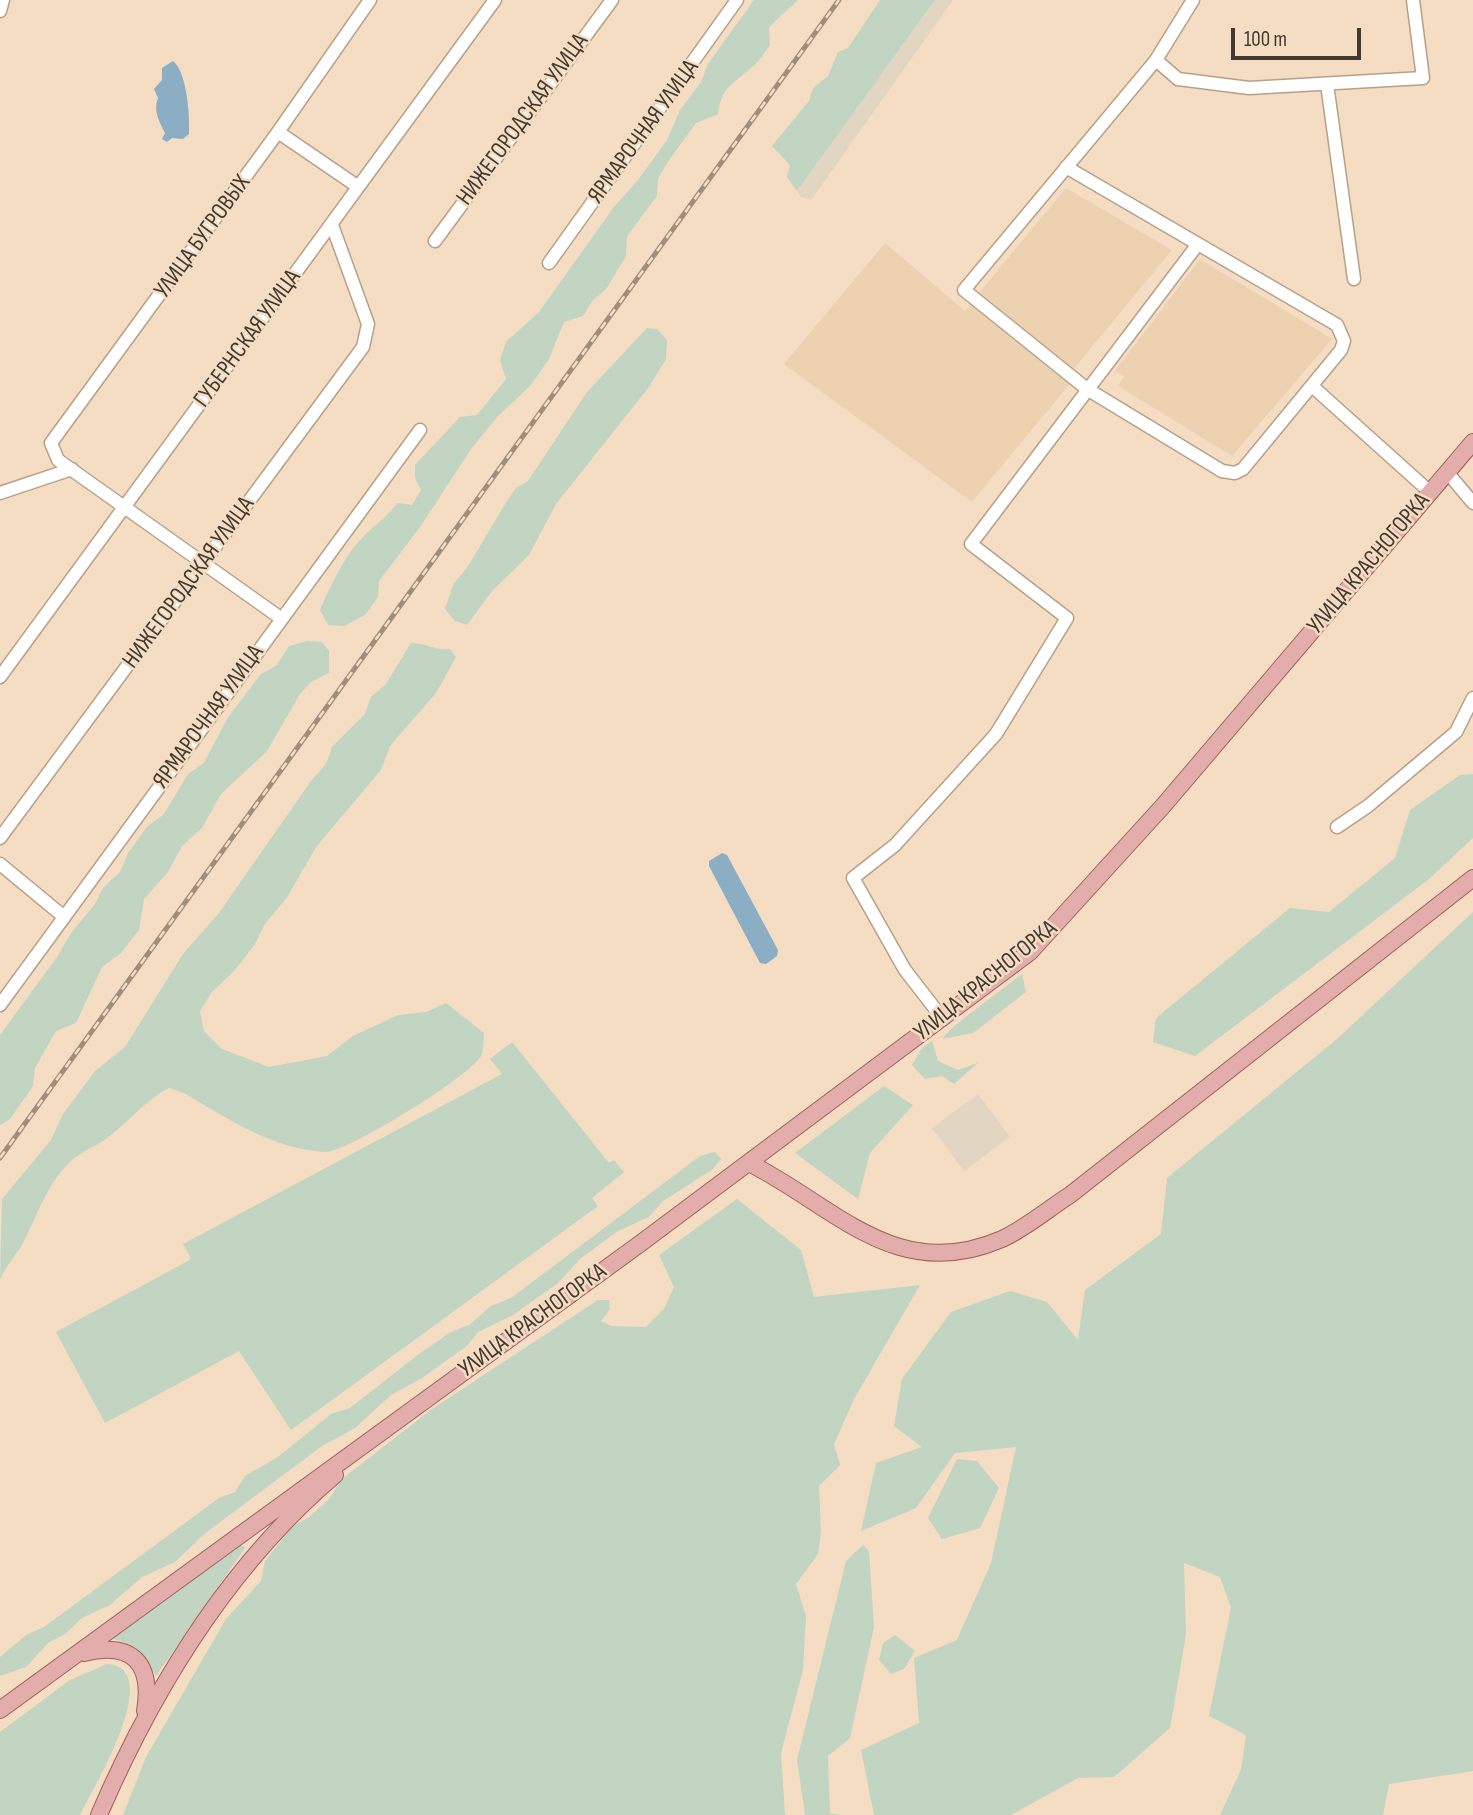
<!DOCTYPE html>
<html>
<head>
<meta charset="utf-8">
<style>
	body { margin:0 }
	#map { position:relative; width:1473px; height:1815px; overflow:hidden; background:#f4ddc3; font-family:"Sofia Sans Condensed",sans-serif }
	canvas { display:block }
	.scale { position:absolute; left:1231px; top:28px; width:130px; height:32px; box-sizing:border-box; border:4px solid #41382e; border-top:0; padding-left:9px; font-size:21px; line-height:24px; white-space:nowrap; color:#41382e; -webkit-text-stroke:5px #f4ddc3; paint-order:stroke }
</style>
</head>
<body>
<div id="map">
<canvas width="1473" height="1815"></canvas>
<div class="scale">100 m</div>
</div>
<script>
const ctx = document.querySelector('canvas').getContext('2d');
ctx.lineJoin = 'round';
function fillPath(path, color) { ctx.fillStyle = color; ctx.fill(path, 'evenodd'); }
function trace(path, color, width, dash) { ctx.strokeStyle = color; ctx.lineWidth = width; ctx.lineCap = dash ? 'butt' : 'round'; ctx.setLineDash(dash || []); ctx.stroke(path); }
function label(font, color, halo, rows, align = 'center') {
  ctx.font = font + ' "Sofia Sans Condensed",sans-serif'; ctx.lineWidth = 5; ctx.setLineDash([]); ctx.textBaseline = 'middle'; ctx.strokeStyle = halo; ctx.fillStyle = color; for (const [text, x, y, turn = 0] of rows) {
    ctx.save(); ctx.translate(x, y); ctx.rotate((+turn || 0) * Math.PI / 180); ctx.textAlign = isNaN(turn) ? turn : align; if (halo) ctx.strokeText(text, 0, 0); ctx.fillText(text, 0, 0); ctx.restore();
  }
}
fillPath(new Path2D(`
	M1066,188L1172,250L1072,371L979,293Z
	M885,243L965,311L974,300L1072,381L972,502L784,364Z
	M1200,259L1332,339L1232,456L1118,386L1124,376L1115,371Z`), '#edd2b2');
fillPath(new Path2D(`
	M935,0H953L811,200L801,197L797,191Z
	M978,1094L1010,1137L964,1171L932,1128Z`), '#e2d5c2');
fillPath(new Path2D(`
	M754,0H798L769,27L770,45C764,53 759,62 752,67C733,85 722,85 718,114L696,123L667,163L658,178L657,196L627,236L626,256L606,289L592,301L583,316L564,322L549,359L530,386L497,417L471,449L420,527L379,581L378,597L365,615L344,626L328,625L320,610C331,585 343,558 362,538C374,525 387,518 397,503L412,505L421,490L415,478V465L460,417L477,415L506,379L500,360L506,342L539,312L614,207L638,180L667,140L680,110L701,82L708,64Z
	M880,0H935L797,191L787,177L790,165L772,146L809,101L813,88L828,76L838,52L848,48Z
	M647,328L657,329L667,340L666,359L649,387L556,504L529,555L492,591L467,625L455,621L445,609L453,585L469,565L505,504L516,488L528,481L587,392Z
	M307,641L322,642L329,651V673L311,682L300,694L267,751L221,794L202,828L182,846L168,872L144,899L139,930L121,953L102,967L76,1023L56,1031L35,1068L33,1086L10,1119L0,1125V1035L57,957L71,933L95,904L103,888L120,872L128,853L147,827L164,814L188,774L204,763L227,719L260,675L277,665L289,646Z
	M411,643C426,643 435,651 450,649L456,657L436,693L390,746L381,770L316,847L288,896L265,924L255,944L235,970L212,992L200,1011L204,1031L222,1049L269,1067L327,1056L353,1036L398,1015L426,1012L446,1003L484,1033C483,1039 484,1048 482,1054C474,1075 345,1153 325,1152C273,1149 228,1119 184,1093L169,1088C144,1101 129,1122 107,1138C95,1147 82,1151 71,1161C48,1182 38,1213 25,1239C18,1254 6,1264 0,1280L2,1199L51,1140L63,1114L95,1071L125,1047L183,954L219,913L311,781L326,764L332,747L365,714L371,697L386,684Z
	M1473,774V838L1429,879L1195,1056L1153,1042L1156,1018L1290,908L1329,912L1395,858L1410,810L1460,775Z
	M1473,912V1771L1389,1784L1383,1815H1220L1241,1770L1246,1735L1209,1716L1231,1608L1220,1577L1184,1563L1186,1635L1170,1728L1114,1777L1078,1778L1011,1815H874L861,1750L919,1723L914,1658L957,1640L991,1563L1016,1447L955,1453L916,1508L861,1531L876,1463L922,1447L894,1426L902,1379L951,1312L1010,1291L1047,1302L1078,1340L1085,1290L1161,1234L1167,1178L1337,1039Z
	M1022,974L1026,992L973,1033L943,1039C946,1029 1008,986 1022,974Z
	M932,1041L938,1061L958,1070L978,1063L954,1084L942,1076L925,1079L912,1065L922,1048Z
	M512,1042L609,1163L614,1160L624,1172L592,1198L598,1206L291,1430L239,1351L105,1423L56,1332L188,1261L191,1258L183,1244L502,1074L490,1059Z
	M884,1086L913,1105L870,1153L858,1199L795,1153Z
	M715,1152L721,1159L713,1169L663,1201L649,1217L618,1231L580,1259L558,1283L513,1315L478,1332L468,1345L422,1378L391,1395L355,1428L322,1446L204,1534L175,1562L142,1577L110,1605L82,1618L65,1634L48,1643L26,1667L0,1676V1657L26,1635L44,1627L219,1498L235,1492L245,1476L278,1457L331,1414L350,1408L415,1357L449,1333L469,1325L491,1306L511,1298L700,1156Z
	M737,1199L801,1250L814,1297L920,1285L854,1399L834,1444L840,1465L819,1486L821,1532L818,1554L796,1584L806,1616L803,1670L781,1753L785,1815H123L146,1757L226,1619L261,1581L265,1561L292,1527L309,1517L329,1499L342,1479L432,1409L598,1300H609L610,1309L601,1321L611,1326L646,1327L664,1309L674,1287L659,1255Z
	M957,1459L977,1461L999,1488L980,1528L942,1539L928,1518Z
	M241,1545L245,1548L156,1676C144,1656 138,1644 112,1639Z
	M863,1545L869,1551L874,1627L850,1738L828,1756L830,1813L841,1815H805L797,1760L846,1561Z
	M895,1635L915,1651L904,1669L891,1674L879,1660L883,1643Z
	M107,1664C167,1668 92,1790 80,1815H0V1732L70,1680Z`), '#c2d4c2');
fillPath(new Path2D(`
	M173,61C187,72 190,116 189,134L183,139L172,138L167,142L162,139L165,133C159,121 153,111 158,98L154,89L162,80V68Z
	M722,853L727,855L778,950L777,956L766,964L760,963L709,866V861Z`), '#8baec5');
const minor = new Path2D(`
	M1193,0L1156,60L964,290L1087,389L1222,471L1235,473L1243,469L1341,350L1344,341L1337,325L1198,244
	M0,11L3,0
	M1156,60L1178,79L1249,88L1423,78L1413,0
	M1327,84L1354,279
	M278,132L357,186
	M435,241L612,0
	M549,263L737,0
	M1312,386L1430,492
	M1447,472L1473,503
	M0,493L72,469
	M282,619L58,460L51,443L278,132L370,0
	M0,677L495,0
	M1337,827L1368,806L1456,732L1473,698
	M0,838L363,347L368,324L332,225
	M0,864L63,916
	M0,1005L420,430
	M943,1019L905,970L853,878L895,845L996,734L1067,618L971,544L1198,244L1066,167`);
const major = new Path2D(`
	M749,1163C835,1206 896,1285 1002,1239C1026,1228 1048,1209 1070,1195L1473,878
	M84,1653C132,1641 153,1663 145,1711
	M0,1710L641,1243L1030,952L1163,806L1473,442
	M99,1815C154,1687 228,1566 335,1475`);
trace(minor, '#b6a088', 15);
trace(major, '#9e605b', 18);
trace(minor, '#fff', 12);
trace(major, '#e3adab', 16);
const rail = new Path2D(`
	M0,1158L839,0`);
trace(rail, '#9f8e7c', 5);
trace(rail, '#f4ddc3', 2.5, [8]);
label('24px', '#41382e', '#f4ddc3', [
	["НИЖЕГОРОДСКАЯ УЛИЦА",523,120,-54],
	["ЯРМАРОЧНАЯ УЛИЦА",644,132,-54],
	["УЛИЦА БУГРОВЫХ",203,237,-54],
	["ГУБЕРНСКАЯ УЛИЦА",248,339,-54],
	["УЛИЦА КРАСНОГОРКА",1369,564,-50],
	["НИЖЕГОРОДСКАЯ УЛИЦА",189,583,-54],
	["ЯРМАРОЧНАЯ УЛИЦА",209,717,-54],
	["УЛИЦА КРАСНОГОРКА",986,981,-39],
	["УЛИЦА КРАСНОГОРКА",533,1321,-36]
]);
</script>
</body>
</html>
